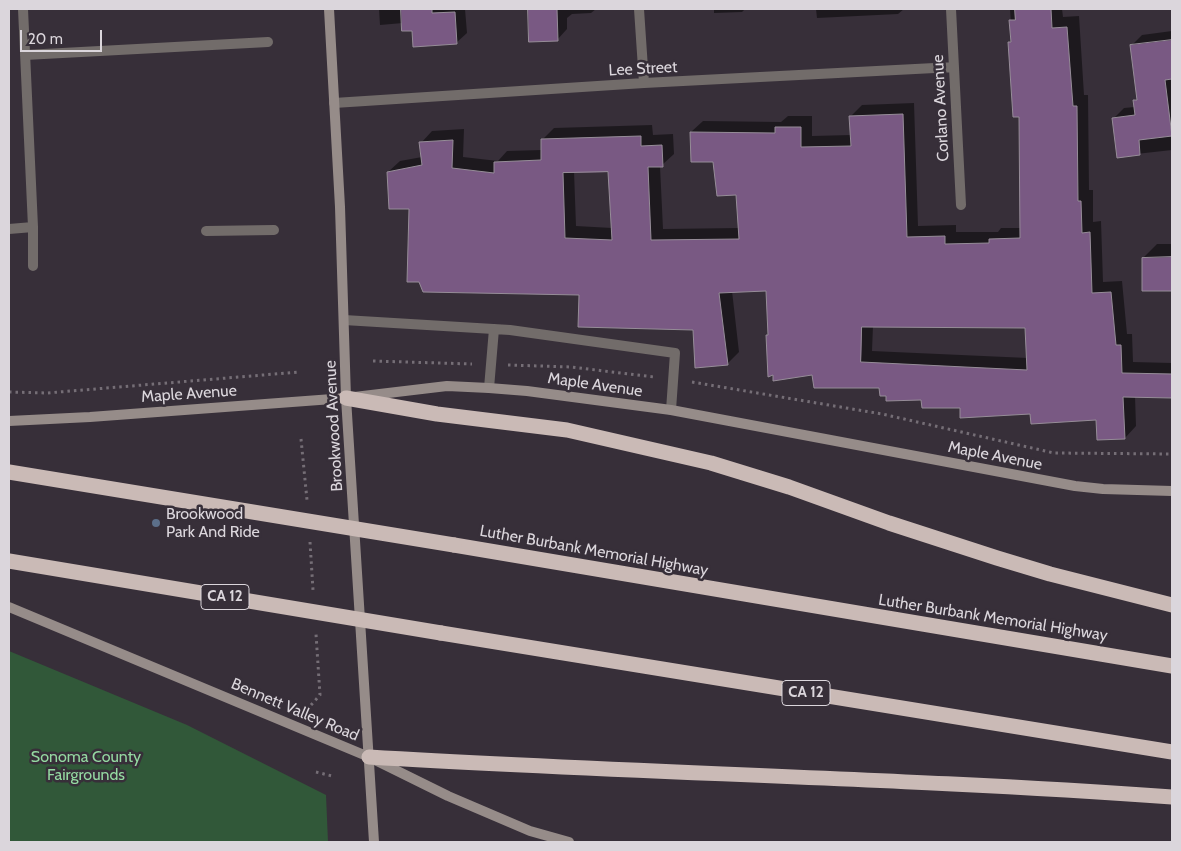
<!DOCTYPE html>
<html>
<head>
<meta charset="utf-8">
<style>
	body { margin:0 }
	#map { position:relative; width:1181px; height:851px; overflow:hidden; background:#372f39; font-family:Cabin,sans-serif }
	canvas { display:block }
	.frame { position:absolute; inset:0; border:10px solid #dbd6dc; pointer-events:none }
	.scale { position:absolute; left:20px; top:30px; width:82px; height:22px; box-sizing:border-box; border:2px solid #dbd6dc; border-top:0; padding-left:6px; font-size:15px; line-height:18px; white-space:nowrap; color:#dbd6dc; -webkit-text-stroke:4px #372f39; paint-order:stroke }
</style>
</head>
<body>
<div id="map">
<canvas width="1181" height="851"></canvas>
<div class="frame"></div>
<div class="scale">20 m</div>
</div>
<script>
const ctx = document.querySelector('canvas').getContext('2d');
ctx.lineJoin = 'round';
function fillPath(path, color) { ctx.fillStyle = color; ctx.fill(path, 'evenodd'); }
function trace(path, color, width, dash) { ctx.strokeStyle = color; ctx.lineWidth = width; ctx.lineCap = dash ? 'butt' : 'round'; ctx.setLineDash(dash || []); ctx.stroke(path); }
function label(font, color, halo, rows, align = 'center') {
  ctx.font = font + ' Cabin,sans-serif'; ctx.lineWidth = 5; ctx.setLineDash([]); ctx.textBaseline = 'middle'; ctx.strokeStyle = halo; ctx.fillStyle = color; for (const [text, x, y, turn = 0] of rows) {
    ctx.save(); ctx.translate(x, y); ctx.rotate((+turn || 0) * Math.PI / 180); ctx.textAlign = isNaN(turn) ? turn : align; if (halo) ctx.strokeText(text, 0, 0); ctx.fillText(text, 0, 0); ctx.restore();
  }
}
fillPath(new Path2D(`
	M9,651L187,725L326,795L328,842H9Z`), '#315839');
fillPath(new Path2D(`
	M379,9H465L467,33L456,43L403,23L380,25Z
	M522,9H596L591,13L572,14L567,18V29L557,40L529,9Z
	M714,9H745L742,12L714,13Z
	M816,9H904L898,14L817,18Z
	M1010,9H1062L1063,17L1079,16L1084,95H1088L1089,190H1093V222L1101,221L1103,282L1122,281L1127,334H1132L1133,362L1172,363V397L1135,396L1136,426L1125,438L1098,419L961,407L922,399L888,394L880,386L813,374L767,335L770,333L767,289L732,291L739,352L727,364L694,329L580,294L410,208L388,172L400,161L422,157L421,143L432,131L464,129L463,157L498,161L507,151L542,150V140L554,128L652,125L653,135L673,134L674,154L662,165L660,166L663,229L739,228L737,194L714,160L691,132L703,121L781,122L788,116H812V136L851,135V116L862,105L914,103L918,226L956,225V232H998L1001,228H1021L1020,116L1009,43L1012,40ZM610,170L612,228L576,226L574,171ZM873,326H1026L1028,358L872,351Z
	M1172,31V150L1118,156L1113,119L1124,108L1135,107L1134,101L1138,97L1131,46L1142,35Z
	M1157,244H1172V289L1144,290L1143,258Z`), '#0007');
const building = new Path2D(`
	M401,9H432V13L455,12L457,44L413,47L412,31H402Z
	M528,9H557L558,41L529,42Z
	M1015,9H1051L1052,28L1067,27L1073,106H1077L1078,201H1081L1082,233L1090,232L1092,293L1111,292L1116,345H1121L1122,373L1172,374V398L1123,397L1125,439L1097,440L1096,420L1031,424L1030,414L960,418V408H922L921,400L886,401V396H880L879,388H814L812,375L773,381V375L768,377L766,335H768L766,291L719,293L728,365L695,368L693,330L578,327L579,295L423,292L419,282H407L409,209H389L387,172L422,165L419,142L453,140L452,168L494,173V162L541,160V139L641,136V146L662,145L663,167H648L651,240L739,239L736,195L717,196L713,162H691L690,132L775,133V127H801V147L851,146L849,116L903,114L907,237L945,236V244L989,243V239L1020,238L1019,117H1013L1008,42H1011L1009,20H1015ZM608,172L612,240L565,238L563,173ZM862,327L1025,328L1027,370L861,362Z
	M1172,40V79L1165,80L1172,136L1139,140L1140,155L1117,158L1112,118L1135,115L1133,100H1137L1130,45Z
	M1172,257V291H1142V258Z`);
fillPath(building, '#795983');
trace(building, '#968d98', 1);
trace(new Path2D(`
	M373,361L472,364
	M508,365L571,367L654,377
	M692,382L882,414L1054,453L1172,454
	M9,392L47,393L299,372
	M301,439L307,500
	M310,542L313,590
	M311,705L320,695L316,634
	M316,772L332,776`), '#756e76', 3, [2.5, 4]);
trace(new Path2D(`
	M25,55L268,42
	M33,227V266
	M9,229L33,227L23,9
	M206,231L274,230
	M344,320L510,330L675,353L671,410
	M489,388L494,329`), '#726c6a', 10);
trace(new Path2D(`
	M639,9L644,83
	M951,9L961,205
	M334,103L644,83L954,67`), '#726c6a', 10);
trace(new Path2D(`
	M329,9L340,207L346,398L374,842
	M9,421L90,417L346,398L447,386L489,388L527,391L671,410L1075,486L1103,489L1172,491
	M9,607L369,757L448,796L530,831L569,842`), '#968c89', 10);
trace(new Path2D(`
	M346,398L437,414L567,430L711,463L789,487L889,523L997,558L1050,574L1172,605
	M454,545L1172,666
	M441,633L1172,752
	M369,757C636,773 905,778 1172,797`), '#cabab6', 15);
trace(new Path2D(`
	M9,472L454,545
	M9,561L441,633`), '#cabab6', 15);
for (const [x, y, r, color] of [
	[156,523,5,"#5c6f8a"]
]) { const dot = new Path2D(); dot.arc(x, y, r, 0, 2 * Math.PI); ctx.fillStyle = color; ctx.fill(dot); trace(dot, '#372f39', 2); }
for (const [x, y, w] of [
	[225,597,48],
	[806,693,48]
]) { const box = new Path2D(); box.roundRect(x - w / 2, y - 12.5, w, 25, 4); ctx.fillStyle = '#372f39'; ctx.fill(box); trace(box, '#dbd6dc', 1); }
label('bold 15px', '#dbd6dc', null, [
	["CA 12",225,597],
	["CA 12",806,693]
]);
label('16px', '#dbd6dc', '#372f39', [
	["Lee Street",643,69,-3],
	["Corlano Avenue",941,108,-93],
	["Maple Avenue",595,385,8],
	["Maple Avenue",189,394,-4],
	["Brookwood Avenue",334,426,-93],
	["Maple Avenue",995,456,11],
	["Luther Burbank Memorial Highway",594,551,10],
	["Luther Burbank Memorial Highway",993,618,9],
	["Bennett Valley Road",295,710,23]
]);
label('16px', '#dbd6dc', '#372f39', [
	["Brookwood",166,514],
	["Park And Ride",166,532]
], 'left');
label('16px', '#94d9a1', '#372f39', [
	["Sonoma County",86,757],
	["Fairgrounds",86,775]
]);
</script>
</body>
</html>
